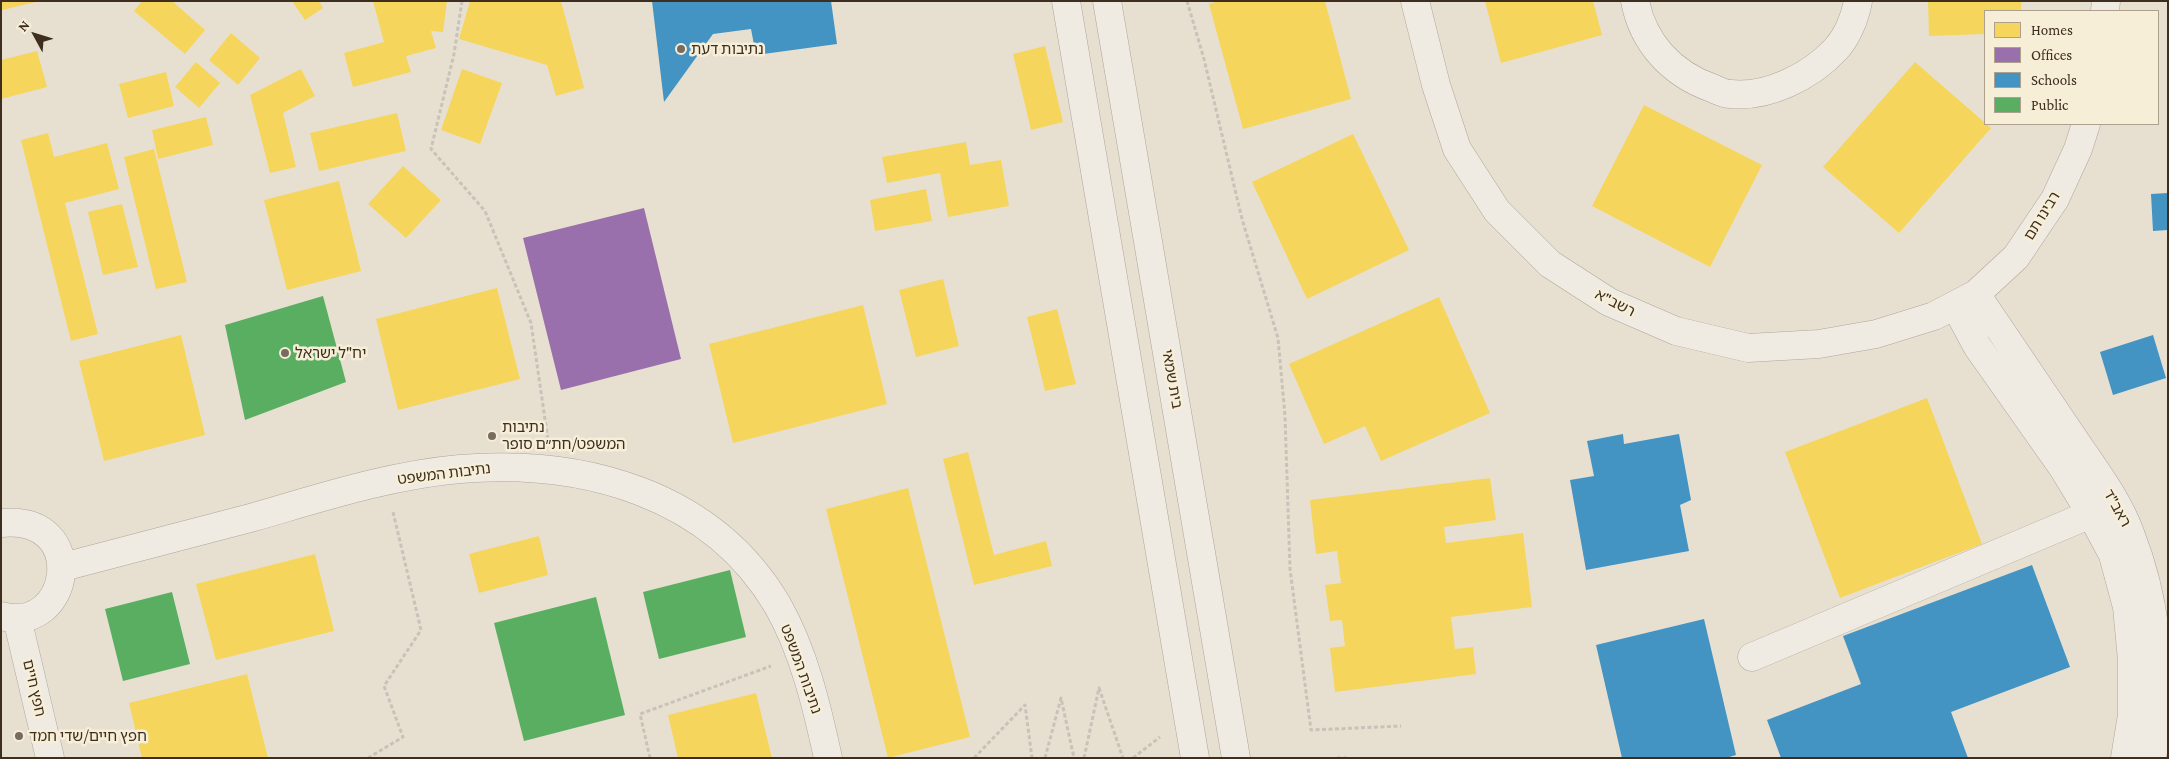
<!DOCTYPE html>
<html>
<head>
<meta charset="utf-8">
<style>
	body { margin:0 }
	#map { position:relative; width:2169px; height:759px; overflow:hidden; background:#e7e0d1; font-family:"Crimson Pro",serif }
	canvas { display:block }
	.frame { position:absolute; inset:0; border:2px solid #3d2e20; pointer-events:none }
	.legend { position:absolute; left:1984px; top:10px; width:175px; height:115px; box-sizing:border-box; background:#f7eed8; border:1px solid #ada18e; margin:0; padding:6px 9px; list-style:none; font-size:15px; color:#3d2e20 }
	.legend li { display:flex; align-items:center; gap:10px; height:25px }
	.legend b { width:25px; border:1px solid #ada18e }
	.north { position:absolute; left:10px; top:10px; width:50px; height:50px; -webkit-text-stroke:4px #f7eed8; paint-order:stroke; rotate:309deg; font-size:14px; font-weight:700; line-height:20px; text-align:center; color:#3d2e20 }
	.north::after { content:''; display:block; margin:auto; width:18px; height:22px; background:#3d2e20; clip-path:polygon(50% 0,100% 100%,50% 72%,0 100%) }
</style>
</head>
<body>
<div id="map">
<canvas width="2169" height="759"></canvas>
<div class="frame"></div>
<ul class="legend">
<li><b style="height:14px;background:#f6d55c"></b>Homes</li>
<li><b style="height:14px;background:#9970ab"></b>Offices</li>
<li><b style="height:14px;background:#4393c3"></b>Schools</li>
<li><b style="height:14px;background:#5aae61"></b>Public</li>
</ul>
<div class="north">N</div>
</div>
<script>
const ctx = document.querySelector('canvas').getContext('2d');
ctx.lineJoin = 'round';
function fillPath(path, color) { ctx.fillStyle = color; ctx.fill(path, 'evenodd'); }
function trace(path, color, width, dash) { ctx.strokeStyle = color; ctx.lineWidth = width; ctx.lineCap = dash ? 'butt' : 'round'; ctx.setLineDash(dash || []); ctx.stroke(path); }
function label(font, color, halo, rows, align = 'center') {
  ctx.font = font + ' "Crimson Pro","Noto Sans Hebrew",serif'; ctx.lineWidth = 5; ctx.setLineDash([]); ctx.textBaseline = 'middle'; ctx.strokeStyle = halo; ctx.fillStyle = color; for (const [text, x, y, turn = 0] of rows) {
    ctx.save(); ctx.translate(x, y); ctx.rotate((+turn || 0) * Math.PI / 180); ctx.textAlign = isNaN(turn) ? turn : align; if (halo) ctx.strokeText(text, 0, 0); ctx.fillText(text, 0, 0); ctx.restore();
  }
}
fillPath(new Path2D(`
	M1,1H36V2L2,10Z
	M142,1H172L205,30L185,54L134,11Z
	M292,1H319L323,8L305,20Z
	M373,1H447L443,32L431,31L436,48L406,56L411,72L353,87L344,53L384,42Z
	M470,1H561L584,88L556,96L547,65L459,39Z
	M1218,1H1325L1351,99L1243,129L1209,4Z
	M1485,1H1593L1602,35L1501,63Z
	M1928,1H2021V11H1985V34L1929,36Z
	M231,33L260,58L238,85L209,60Z
	M1045,46L1063,122L1031,130L1013,54Z
	M37,51L47,87L1,99V60Z
	M196,62L220,83L199,108L175,87Z
	M1915,62L1991,128L1899,233L1823,167Z
	M301,69L315,96L283,113L296,167L270,173L250,95Z
	M462,69L502,83L480,144L441,130Z
	M166,72L174,106L128,118L119,84Z
	M1644,105L1762,165L1710,267L1592,206Z
	M397,113L406,151L319,171L310,133Z
	M206,117L213,145L158,159L152,130Z
	M48,133L54,157L107,143L119,189L65,203L98,334L71,341L21,140Z
	M1353,134L1409,250L1307,299L1252,182Z
	M966,142L970,165L1001,160L1009,206L948,217L940,173L887,183L882,157Z
	M154,149L187,282L156,289L124,157Z
	M403,166L441,200L406,238L368,204Z
	M339,181L361,271L287,290L264,200Z
	M926,189L932,221L875,231L870,200Z
	M122,204L138,267L103,275L88,212Z
	M943,279L959,346L916,357L899,290Z
	M497,288L520,379L398,410L376,319Z
	M1439,297L1490,413L1381,461L1365,426L1324,444L1289,364Z
	M863,305L887,404L733,443L709,344Z
	M1057,309L1076,384L1045,391L1027,317Z
	M181,335L205,435L104,461L79,361Z
	M1927,398L1982,544L1840,598L1785,452Z
	M968,452L994,555L1046,541L1052,566L974,585L943,459Z
	M1490,478L1496,520L1444,527L1446,543L1523,533L1532,607L1451,617L1455,649L1473,647L1476,674L1335,692L1330,648L1345,646L1342,620L1330,621L1325,585L1341,583L1337,551L1316,554L1310,500Z
	M908,488L970,737L888,758L826,509Z
	M539,536L548,575L479,593L469,554Z
	M315,554L334,631L216,660L196,584Z
	M247,674L268,758H142L129,703Z
	M756,693L772,758H678L668,715Z`), '#f6d55c');
fillPath(new Path2D(`
	M644,208L681,359L561,390L523,238Z`), '#9970ab');
fillPath(new Path2D(`
	M652,1H831L837,44L756,55L751,29L713,34L664,102Z
	M2168,193V230L2153,231L2151,194Z
	M2153,335L2166,378L2113,395L2100,352Z
	M1623,434L1624,444L1679,434L1691,500L1680,505L1689,551L1586,570L1570,480L1594,476L1587,441Z
	M2032,565L2070,667L1951,712L1968,758H1781L1767,720L1861,684L1843,636Z
	M1704,619L1736,755L1726,758H1622L1596,645Z`), '#4393c3');
fillPath(new Path2D(`
	M323,296L346,382L245,420L225,325Z
	M730,570L746,637L659,659L643,592Z
	M172,592L190,664L123,681L105,609Z
	M596,597L625,715L524,741L494,623Z`), '#5aae61');
const minor = new Path2D(`
	M1066,1L1195,758
	M1107,1L1236,758
	M1415,1L1436,85L1457,149L1497,211L1550,264L1609,302L1676,331L1748,348L1819,344L1876,334L1934,316L1976,294L2016,257L2055,199L2078,149L2086,124
	M1635,1C1643,43 1672,74 1712,88C1717,90 1724,94 1730,94C1767,98 1810,77 1836,49C1847,37 1855,18 1858,1
	M2105,11L2106,1
	M1976,294C2008,341 2040,388 2072,436C2092,466 2117,498 2130,533C2158,604 2165,683 2152,758
	M1955,305L1977,346L2063,468L2091,514L2113,555L2127,607L2132,660V715L2125,758
	M1,523C91,514 71,636 1,616
	M63,567C126,551 190,534 254,517C320,498 390,475 460,469C583,459 712,493 778,606C804,652 817,707 828,758
	M17,618L50,758
	M1752,657L2091,514`);
trace(minor, '#ada599', 29);
trace(new Path2D(`
	M462,1L454,54L431,149L485,211L531,323L548,440
	M1187,1L1204,59L1242,219L1278,338L1285,416L1290,569L1311,730L1401,726
	M368,758L403,737L384,686L421,630L393,512
	M650,758L640,714L771,666
	M974,758L1025,705L1032,758
	M1045,758L1061,698L1074,758
	M1084,758L1099,688L1123,758
	M1133,758L1160,737
	M1337,758H1347`), '#c8c2b9', 3, [4, 2.5]);
trace(minor, '#efebe3', 28);
for (const [x, y, r, color] of [
	[681,49,5,"#786c5e"],
	[285,353,5,"#786c5e"],
	[492,436,5,"#786c5e"],
	[19,736,5,"#786c5e"]
]) { const dot = new Path2D(); dot.arc(x, y, r, 0, 2 * Math.PI); ctx.fillStyle = color; ctx.fill(dot); trace(dot, '#f7eed8', 2); }
label('15px', '#3d2e20', '#f7eed8', [
	["נתיבות דעת",691,49],
	["יח\"ל ישראל",295,353],
	["נתיבות",502,427],
	["המשפט/חת״ם סופר",502,444],
	["חפץ חיים/שדי חמד",29,736]
], 'left');
label('15px', '#3d2e20', '#f7eed8', [
	["רבינו תם",2042,216,-58],
	["רשב\"א",1615,303,27],
	["בית שמאי",1172,379,80],
	["נתיבות המשפט",444,474,-7],
	["ראב\"ד",2117,508,61],
	["נתיבות המשפט",801,669,70],
	["חפץ חיים",34,688,77]
]);
</script>
</body>
</html>
